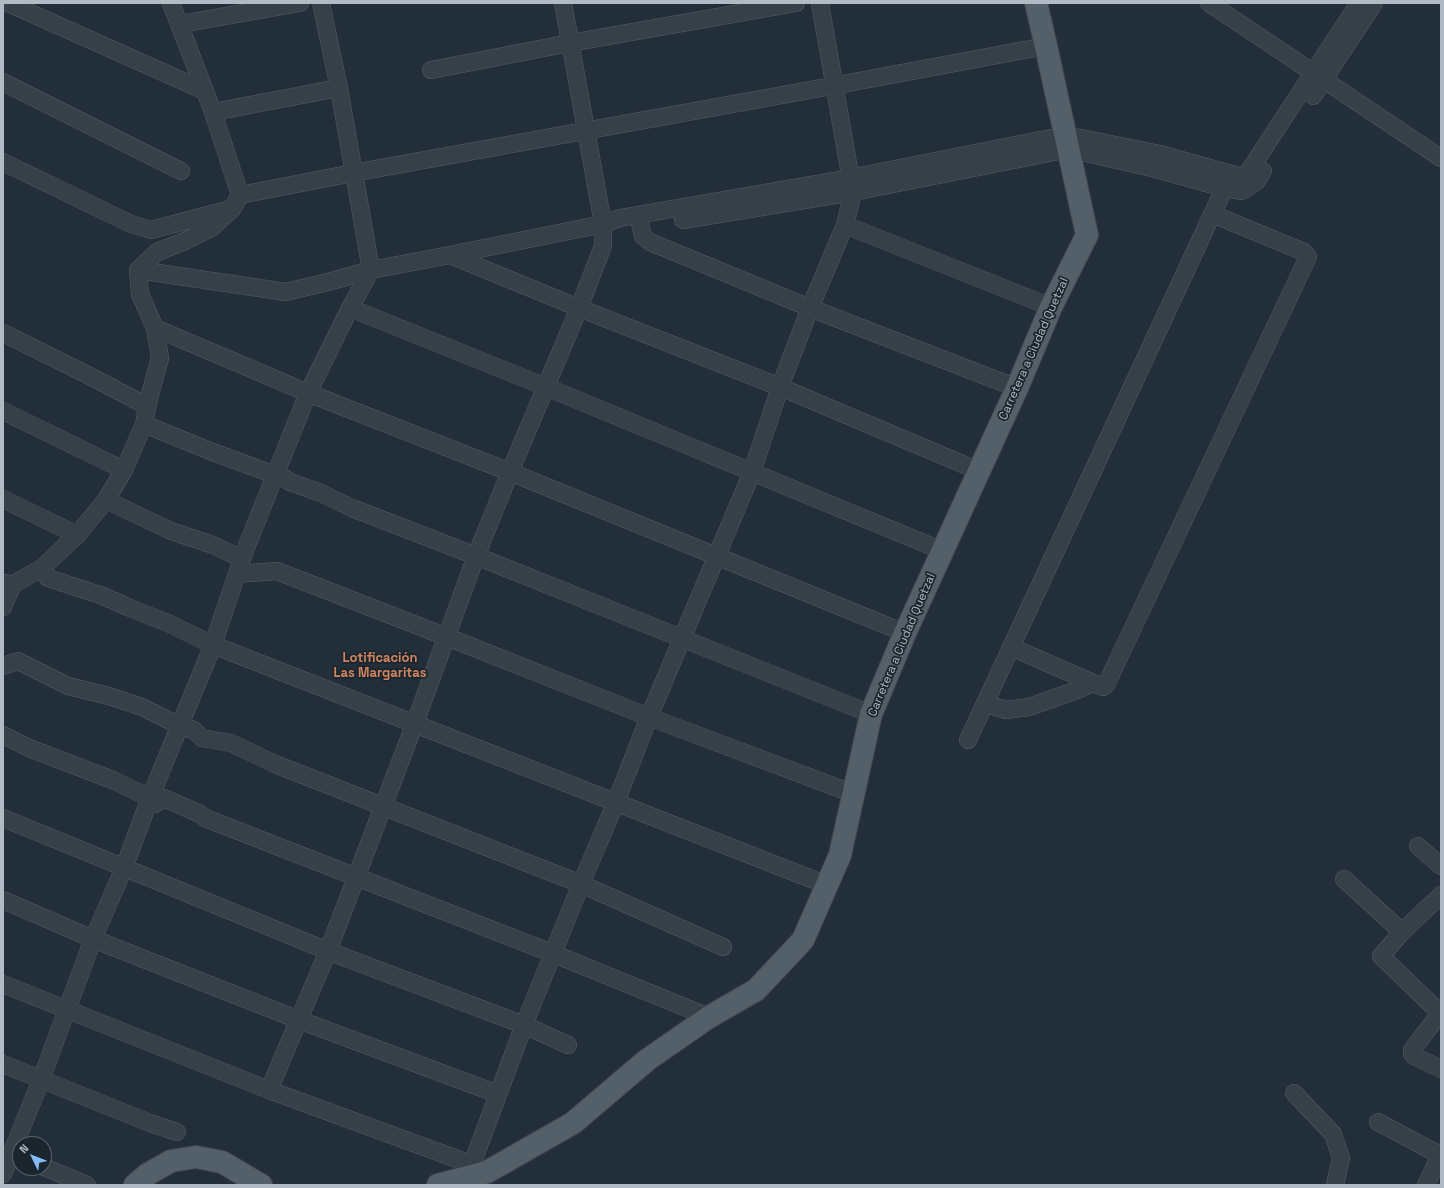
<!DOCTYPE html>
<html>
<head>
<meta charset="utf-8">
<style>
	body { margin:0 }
	#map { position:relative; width:1444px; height:1188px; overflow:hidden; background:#222e39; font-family:"Space Grotesk",sans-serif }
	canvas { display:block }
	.frame { position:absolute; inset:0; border:4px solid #b0bbc5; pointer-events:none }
	.north { position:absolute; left:12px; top:1136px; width:40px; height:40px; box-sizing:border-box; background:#1b252e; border:1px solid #57616a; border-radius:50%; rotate:313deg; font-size:11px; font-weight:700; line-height:16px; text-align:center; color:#b0bbc5 }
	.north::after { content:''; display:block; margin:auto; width:14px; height:18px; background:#86bcf5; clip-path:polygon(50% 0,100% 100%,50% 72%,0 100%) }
</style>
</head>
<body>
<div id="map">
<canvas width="1444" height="1188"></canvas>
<div class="frame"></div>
<div class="north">N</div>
</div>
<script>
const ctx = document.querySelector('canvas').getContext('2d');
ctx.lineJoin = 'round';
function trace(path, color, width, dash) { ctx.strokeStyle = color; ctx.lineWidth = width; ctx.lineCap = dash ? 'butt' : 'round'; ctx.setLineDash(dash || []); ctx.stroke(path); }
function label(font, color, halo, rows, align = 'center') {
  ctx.font = font + ' "Space Grotesk",sans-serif'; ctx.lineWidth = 3.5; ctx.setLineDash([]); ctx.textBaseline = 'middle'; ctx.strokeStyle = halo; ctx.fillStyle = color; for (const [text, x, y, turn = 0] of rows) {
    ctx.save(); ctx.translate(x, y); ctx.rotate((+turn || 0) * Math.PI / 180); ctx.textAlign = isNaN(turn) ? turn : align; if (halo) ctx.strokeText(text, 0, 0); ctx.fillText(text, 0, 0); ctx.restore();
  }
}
const minor = new Path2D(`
	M8,3L205,91
	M1209,3L1441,158
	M180,24L300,3
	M431,70L570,43L796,3
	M3,82L181,171
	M1313,96L1374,3
	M213,112L339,88
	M3,162L131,224L151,230L231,209
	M240,195L353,173L832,86L1046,46
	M638,215L643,236L650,242L810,308L1017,388
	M683,220L853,192L1069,149L1156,169L1224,188L1242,191L1256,182L1263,171
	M845,225L1051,307
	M450,255L579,308L780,387L979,471
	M138,270L286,292L328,282L371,270L450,255L603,224L620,218L850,178L1066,135L1160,154L1242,177L1247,174L1359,3
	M138,270L157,252L185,241L213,227L232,209L240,195L213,112L171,3
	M350,308L546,387L943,551
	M155,328L308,393L510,472L905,633
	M3,333L82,372L147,406
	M3,411L124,470
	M144,424L210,451L267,472L277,473L290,482L321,493L352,508L476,556L871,714
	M3,499L77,535
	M106,500L171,531L213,545L242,559
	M42,568L48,578L103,596L130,608L168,623L213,645L827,885
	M237,574L277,571L447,637L649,717L854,794
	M3,590L42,568L77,535L106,500L124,470L144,424L149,398L160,358L155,328L140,294L138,270
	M3,607L12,586L6,583
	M1011,647L1100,686L1103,687L1106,685L1308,257L1304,252L1212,214
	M3,666L18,661L68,686L109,696L142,707L180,726L194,730L202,738L231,743L275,764L581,884L723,947
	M985,703L1005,710L1029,707L1080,689L1092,683
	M3,735L29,748L115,781L150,798L155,804L164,798L200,814L205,818L554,954L709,1017
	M968,740L1229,178
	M3,818L328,951L524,1025L568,1045
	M1418,846L1441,866
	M1344,879L1402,932
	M3,900L93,939L299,1020L498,1094
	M3,984L269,1090L468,1163L474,1159L524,1025L581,884L616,802L649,717L752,472L780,387L810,308L845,225L853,192L820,3
	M1441,1012L1412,1050V1054L1414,1056L1441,1069
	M1440,1013L1381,956L1402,932L1441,895
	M3,1064L150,1123L177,1132
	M269,1090L328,951L415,723L476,556L510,472L579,308L603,246V224L563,3
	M1294,1093L1333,1134L1341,1158L1335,1185
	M1378,1122L1440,1155
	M44,1167L87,1185
	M3,1174L41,1080L93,939L124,868L150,798L213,645L244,553L308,393L350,308L371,270L339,88L321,3
	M1426,1185L1441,1153`);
const major = new Path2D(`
	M135,1185L148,1174L171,1161L196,1157L222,1162L261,1185
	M438,1185L487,1172L573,1123L647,1060L709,1017L756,990L803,940L840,855L871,714L905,633L1017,388L1051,307L1087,235L1046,46L1036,3`);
trace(minor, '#535e67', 18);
trace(major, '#3f4952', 24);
trace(minor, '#354049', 17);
trace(major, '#535f69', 22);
label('12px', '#b0bbc5', '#1b252e', [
	["Carretera a Ciudad Quetzal",1034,349,-66],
	["Carretera a Ciudad Quetzal",902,645,-67]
]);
label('bold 13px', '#d18660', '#1b252e', [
	["Lotificación",380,658],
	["Las Margaritas",380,673]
]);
</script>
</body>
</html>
